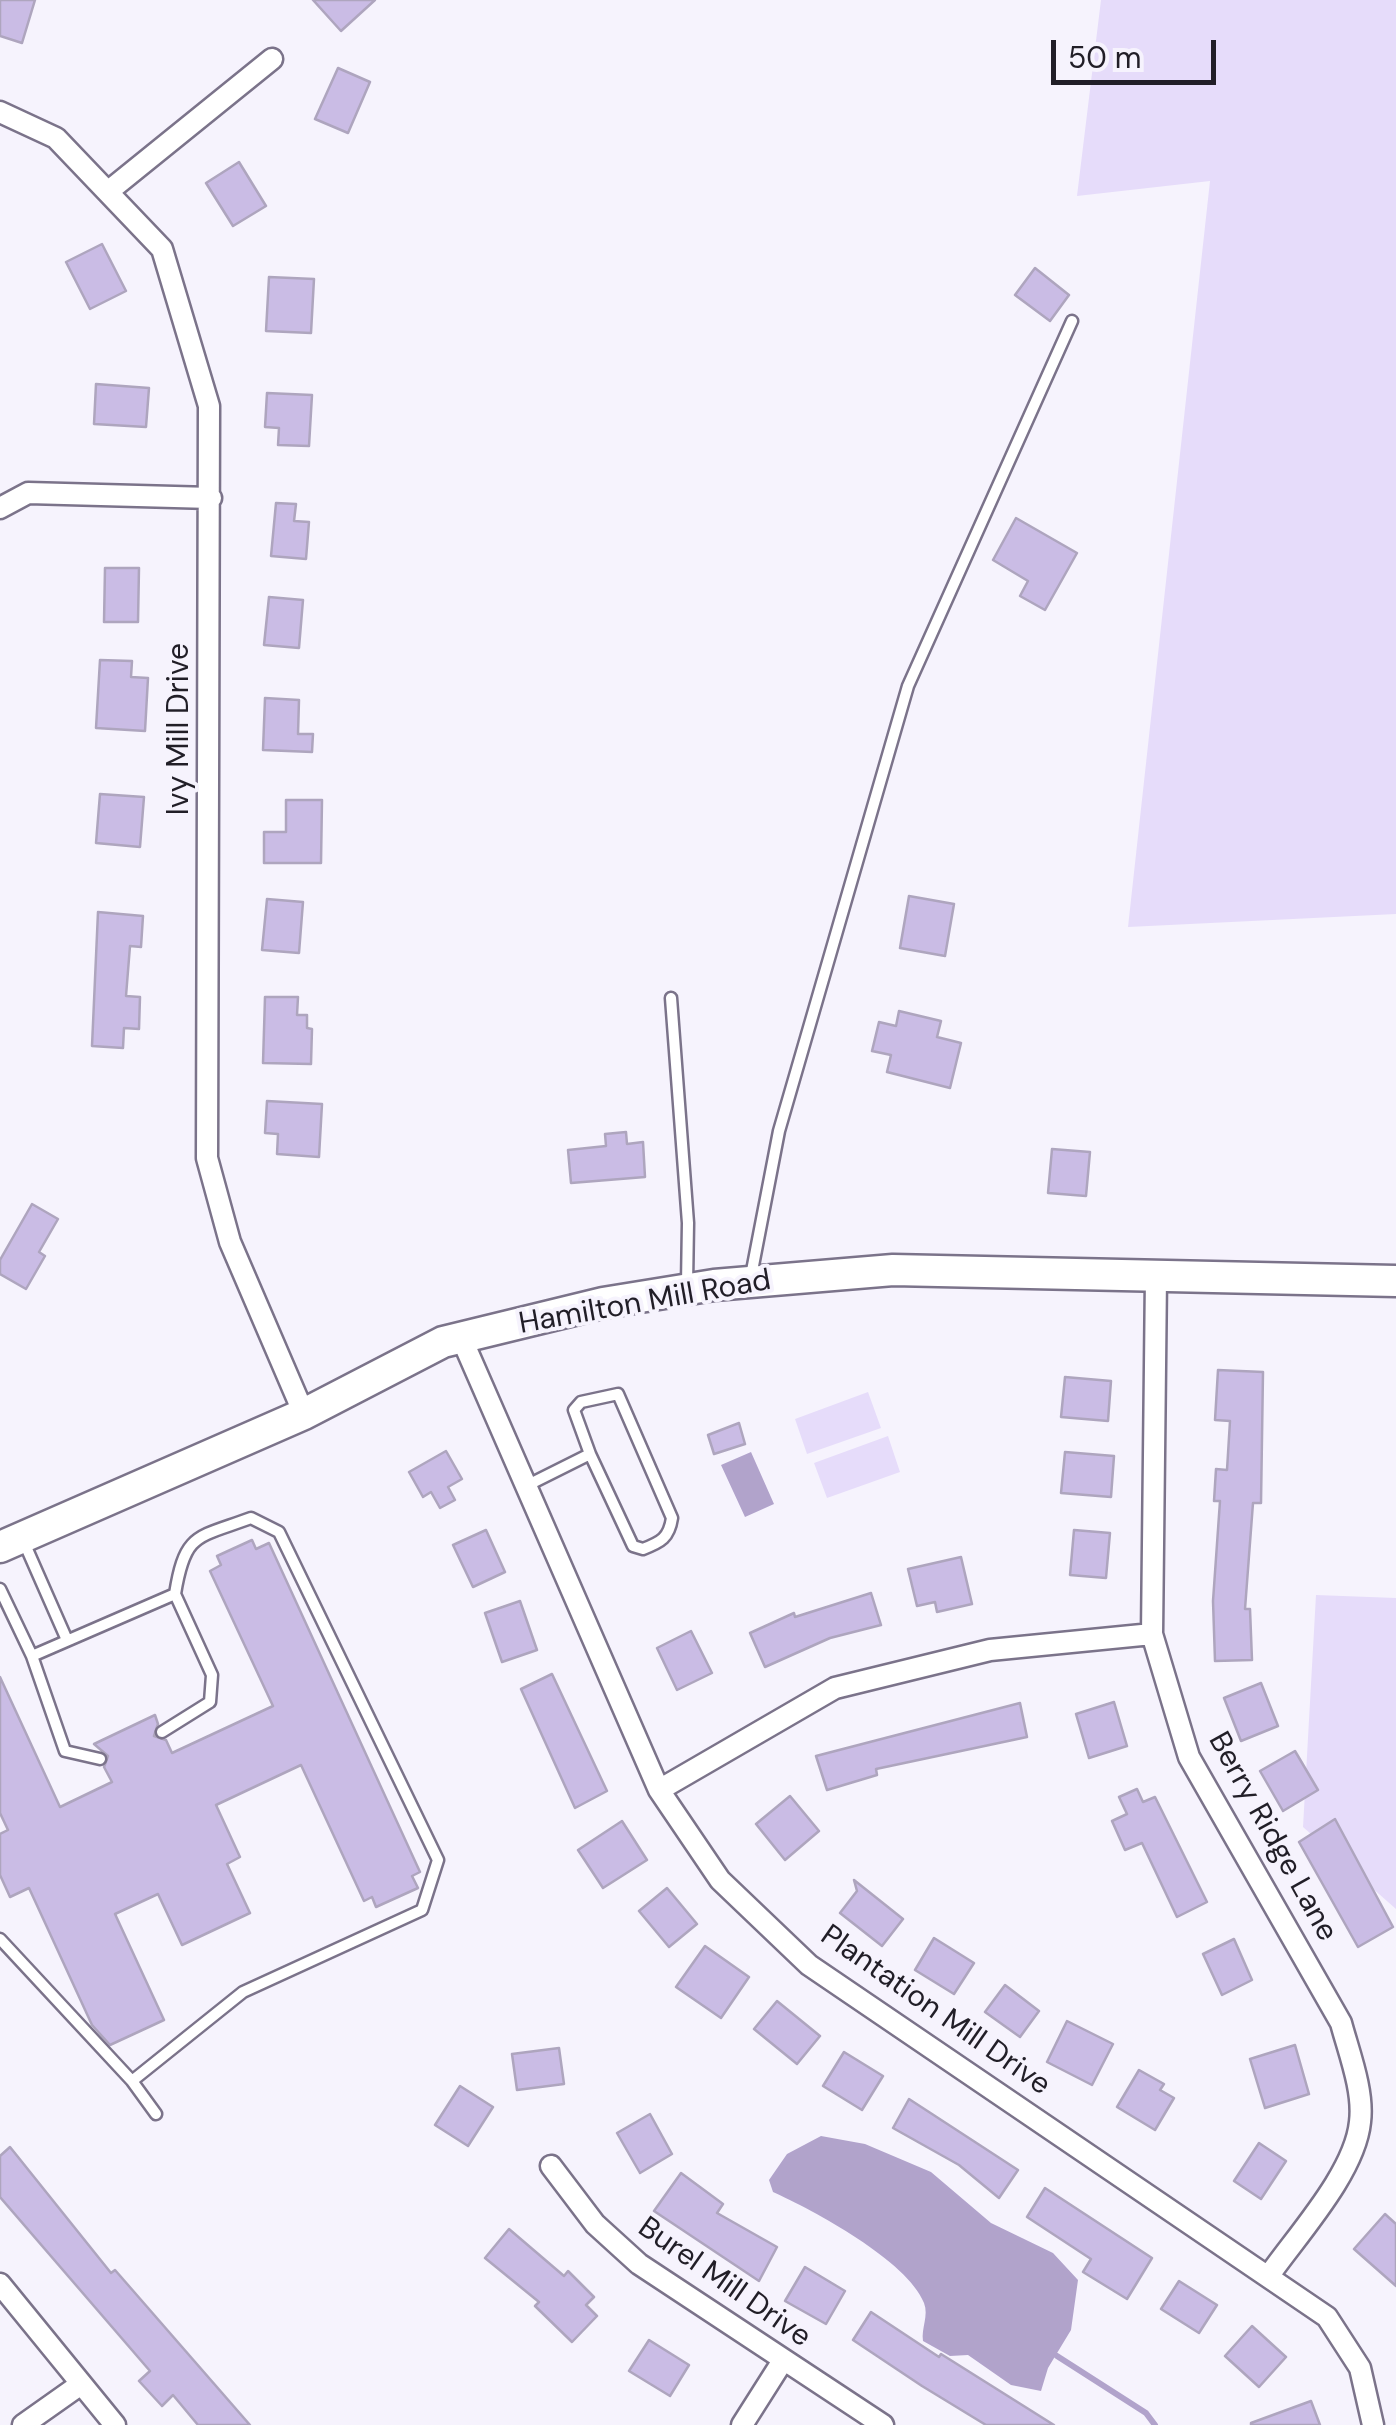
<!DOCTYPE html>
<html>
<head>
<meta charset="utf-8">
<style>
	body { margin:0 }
	#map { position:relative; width:1396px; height:2425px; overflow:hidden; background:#f6f3fd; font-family:"DM Sans",sans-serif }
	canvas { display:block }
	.scale { position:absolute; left:1051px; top:40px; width:165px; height:45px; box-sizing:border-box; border:5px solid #211e27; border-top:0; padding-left:12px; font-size:30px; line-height:35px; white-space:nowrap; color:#211e27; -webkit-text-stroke:8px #f6f3fd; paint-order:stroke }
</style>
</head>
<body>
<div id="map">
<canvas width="1396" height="2425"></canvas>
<div class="scale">50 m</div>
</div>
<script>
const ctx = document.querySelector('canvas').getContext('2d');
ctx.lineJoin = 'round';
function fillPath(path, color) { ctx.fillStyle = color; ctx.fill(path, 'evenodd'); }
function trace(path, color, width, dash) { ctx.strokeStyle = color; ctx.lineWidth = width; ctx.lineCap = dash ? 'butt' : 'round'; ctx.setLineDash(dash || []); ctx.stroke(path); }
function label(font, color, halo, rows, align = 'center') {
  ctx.font = font + ' "DM Sans",sans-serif'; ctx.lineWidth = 8; ctx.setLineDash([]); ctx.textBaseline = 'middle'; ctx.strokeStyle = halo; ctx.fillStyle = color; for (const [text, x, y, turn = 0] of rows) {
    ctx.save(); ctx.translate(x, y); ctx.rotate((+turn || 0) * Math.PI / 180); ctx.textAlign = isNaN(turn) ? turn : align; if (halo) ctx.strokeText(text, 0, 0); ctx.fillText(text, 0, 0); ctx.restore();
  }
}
fillPath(new Path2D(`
	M1101,0H1396V914L1128,927L1210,181L1077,196Z
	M868,1392L881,1428L807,1454L795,1419Z
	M888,1436L900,1472L827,1498L814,1463Z
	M1316,1595L1396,1598V1909L1303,1827Z`), '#e6dcfa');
fillPath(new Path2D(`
	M751,1452L774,1504L745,1517L721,1465Z
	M821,2136L865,2144L931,2172L991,2223L1053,2253L1078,2280L1071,2330L1048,2368L1041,2391L1011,2385L968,2355L950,2356L923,2341C921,2328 929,2316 924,2303C908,2261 813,2210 773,2192L769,2180L787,2154Z`), '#b1a3cb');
trace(new Path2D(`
	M1057,2356L1146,2413L1155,2425`), '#b1a3cb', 6);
const building = new Path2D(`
	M0,0H35L22,43L0,36Z
	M313,0H375L341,31Z
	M338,68L370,82L348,133L315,119Z
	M239,162L266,206L233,226L206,183Z
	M102,244L126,291L90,309L66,262Z
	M1035,268L1069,295L1050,321L1015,295Z
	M269,277L314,279L311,333L266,331Z
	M96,384L149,388L146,427L94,424Z
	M267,393L312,395L309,446L278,445L279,428L265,427Z
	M276,503L296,504L294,521L309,522L306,559L271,556Z
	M1016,518L1077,553L1045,610L1020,596L1028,581L993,560Z
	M105,568H139L138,622H104Z
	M269,597L303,600L299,648L264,645Z
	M100,660L132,661L131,677L148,678L145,731L96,728Z
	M265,698L299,700L298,734H313L312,752L263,750Z
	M100,794L144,797L140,847L96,843Z
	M286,800H322L321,863H264V832H286Z
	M909,896L954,904L945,956L900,948Z
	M267,899L303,902L299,953L262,950Z
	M98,912L143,916L141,947L130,946L126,996L140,997L139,1029L124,1028L123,1048L92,1046Z
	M265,997H298L297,1015H307V1028L312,1029L311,1064L263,1063Z
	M899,1011L941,1021L937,1037L961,1043L950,1088L887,1072L891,1055L872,1051L879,1022L896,1026Z
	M267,1101L322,1104L319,1157L277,1154L278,1134L265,1133Z
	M626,1132L627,1144L643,1142L645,1177L571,1183L568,1150L606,1146L605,1134Z
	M1052,1149L1090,1152L1086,1196L1048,1193Z
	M32,1204L58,1219L39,1252L45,1256L26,1289L0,1274V1260Z
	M1218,1370L1263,1372L1261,1503H1253L1245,1609H1250L1252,1660L1215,1661L1213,1601L1220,1501H1214L1216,1469L1227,1470L1230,1421L1215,1420Z
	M1065,1377L1111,1381L1108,1421L1061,1417Z
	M739,1423L745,1444L714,1454L708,1435Z
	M446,1451L462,1479L448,1487L455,1500L440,1508L431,1492L423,1497L409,1472Z
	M1065,1452L1114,1456L1111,1497L1061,1493Z
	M486,1530L505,1572L473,1587L453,1545Z
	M1074,1530L1110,1533L1106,1578L1070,1575Z
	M252,1540L256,1549L269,1543L420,1872L412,1876L418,1888L376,1907L372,1897L364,1901L301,1765L216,1805L240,1857L227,1864L250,1913L182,1945L158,1894L115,1914L164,2020L110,2045L92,2025L29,1888L10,1897L0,1875V1834L8,1830L0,1813V1677L60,1807L112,1782L104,1767L108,1756L94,1744L155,1715L158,1724L154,1736L166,1740L172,1753L273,1706L210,1571L221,1565L217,1556Z
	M961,1557L972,1604L937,1612L935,1602L917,1606L908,1569Z
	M871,1593L881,1625L830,1638L765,1667L750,1633L794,1613L795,1617Z
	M520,1601L537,1650L502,1662L485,1613Z
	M691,1631L712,1673L677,1690L657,1648Z
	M552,1674L607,1791L575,1808L521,1689Z
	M1261,1683L1278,1726L1241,1741L1224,1698Z
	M1114,1702L1127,1746L1089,1758L1076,1714Z
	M1020,1703L1027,1737L876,1769L877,1775L827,1790L816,1756Z
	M1295,1751L1318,1790L1283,1811L1260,1771Z
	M1137,1789L1143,1802L1155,1797L1207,1902L1177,1917L1142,1843L1125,1850L1112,1821L1127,1814L1119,1797Z
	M790,1796L819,1831L785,1860L756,1824Z
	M1335,1819L1393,1927L1358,1947L1299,1842Z
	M622,1821L647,1860L603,1888L578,1850Z
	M854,1880L903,1919L882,1946L840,1913L857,1891Z
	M667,1888L697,1924L669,1947L639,1911Z
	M934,1938L974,1963L954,1994L915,1970Z
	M1234,1939L1252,1980L1222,1995L1203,1954Z
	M705,1946L749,1977L721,2018L676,1987Z
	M1005,1985L1039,2011L1020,2037L985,2012Z
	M777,2001L820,2036L797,2064L754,2029Z
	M1067,2021L1113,2044L1092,2085L1047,2062Z
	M1295,2045L1309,2094L1265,2108L1250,2059Z
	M559,2048L564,2084L517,2090L512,2054Z
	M844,2052L883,2076L862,2110L823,2086Z
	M1139,2070L1164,2084L1160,2090L1174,2098L1155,2130L1117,2107Z
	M460,2086L493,2107L468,2146L435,2125Z
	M909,2099L1018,2170L999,2198L959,2165L893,2128Z
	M650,2114L672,2154L640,2173L617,2133Z
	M1259,2143L1286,2161L1261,2199L1234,2181Z
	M10,2147L111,2273L115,2270L250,2425H198L173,2395L162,2406L139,2381L150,2371L0,2197V2156Z
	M681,2173L723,2204L717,2213L777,2247L759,2281L654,2211Z
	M1045,2188L1152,2258L1127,2299L1083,2272L1091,2259L1027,2217Z
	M1385,2214L1396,2224V2286L1354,2249Z
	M509,2229L564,2276L568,2271L594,2297L586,2305L597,2316L572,2342L535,2306L539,2302L485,2258Z
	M805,2267L845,2291L826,2324L785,2301Z
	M1179,2281L1217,2305L1199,2333L1161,2309Z
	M871,2312L939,2357L941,2354L1054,2425H986L922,2386L853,2340Z
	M1252,2326L1286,2357L1259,2387L1225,2356Z
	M649,2340L689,2365L670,2396L629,2371Z
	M1311,2401L1320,2425H1251V2423Z`);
fillPath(building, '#cabce5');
trace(building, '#aea5be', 2.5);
const lane = new Path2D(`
	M671,998L688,1223L687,1284
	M751,1276L779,1131L908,686L1072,321
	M526,1486L590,1454L574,1410L581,1402L618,1394L672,1518C669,1538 661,1542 643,1549L633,1546L590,1454
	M23,1540L67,1640
	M0,1589L32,1656L65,1751L100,1759
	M32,1656L175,1594C185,1532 197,1538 251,1518L279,1532L438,1860L422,1910L243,1992L132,2081
	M162,1732L210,1702L212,1675L175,1594
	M0,1939L132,2081L156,2114`);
const street = new Path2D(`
	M0,112L56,138L162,249L209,406L207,1158L230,1242L304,1414
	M110,190L272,59
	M0,508L28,493L211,498
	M1156,1276L1152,1634L1189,1757L1341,2023C1349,2053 1364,2091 1360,2122C1355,2172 1299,2233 1270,2274
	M461,1337L659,1790L720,1880L809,1965L1327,2317L1360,2368L1373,2425
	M659,1790L835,1688L990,1650L1152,1634
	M551,2166L595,2224L639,2264L883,2425
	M0,2284L115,2425
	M23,2425L81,2384
	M742,2425L782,2362`);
const secondary = new Path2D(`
	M0,1547L304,1414L443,1342L603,1303L714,1285L893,1270L1396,1281`);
trace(lane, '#7b738a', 15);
trace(street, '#7b738a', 25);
trace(secondary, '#7b738a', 35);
trace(lane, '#fff', 10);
trace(street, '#fff', 20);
trace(secondary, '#fff', 30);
label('30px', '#211e27', '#f6f3fd', [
	["Ivy Mill Drive",180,729,-90],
	["Hamilton Mill Road",645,1303,-10],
	["Berry Ridge Lane",1272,1837,61],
	["Plantation Mill Drive",935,2011,35],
	["Burel Mill Drive",724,2283,35]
]);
</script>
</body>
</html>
